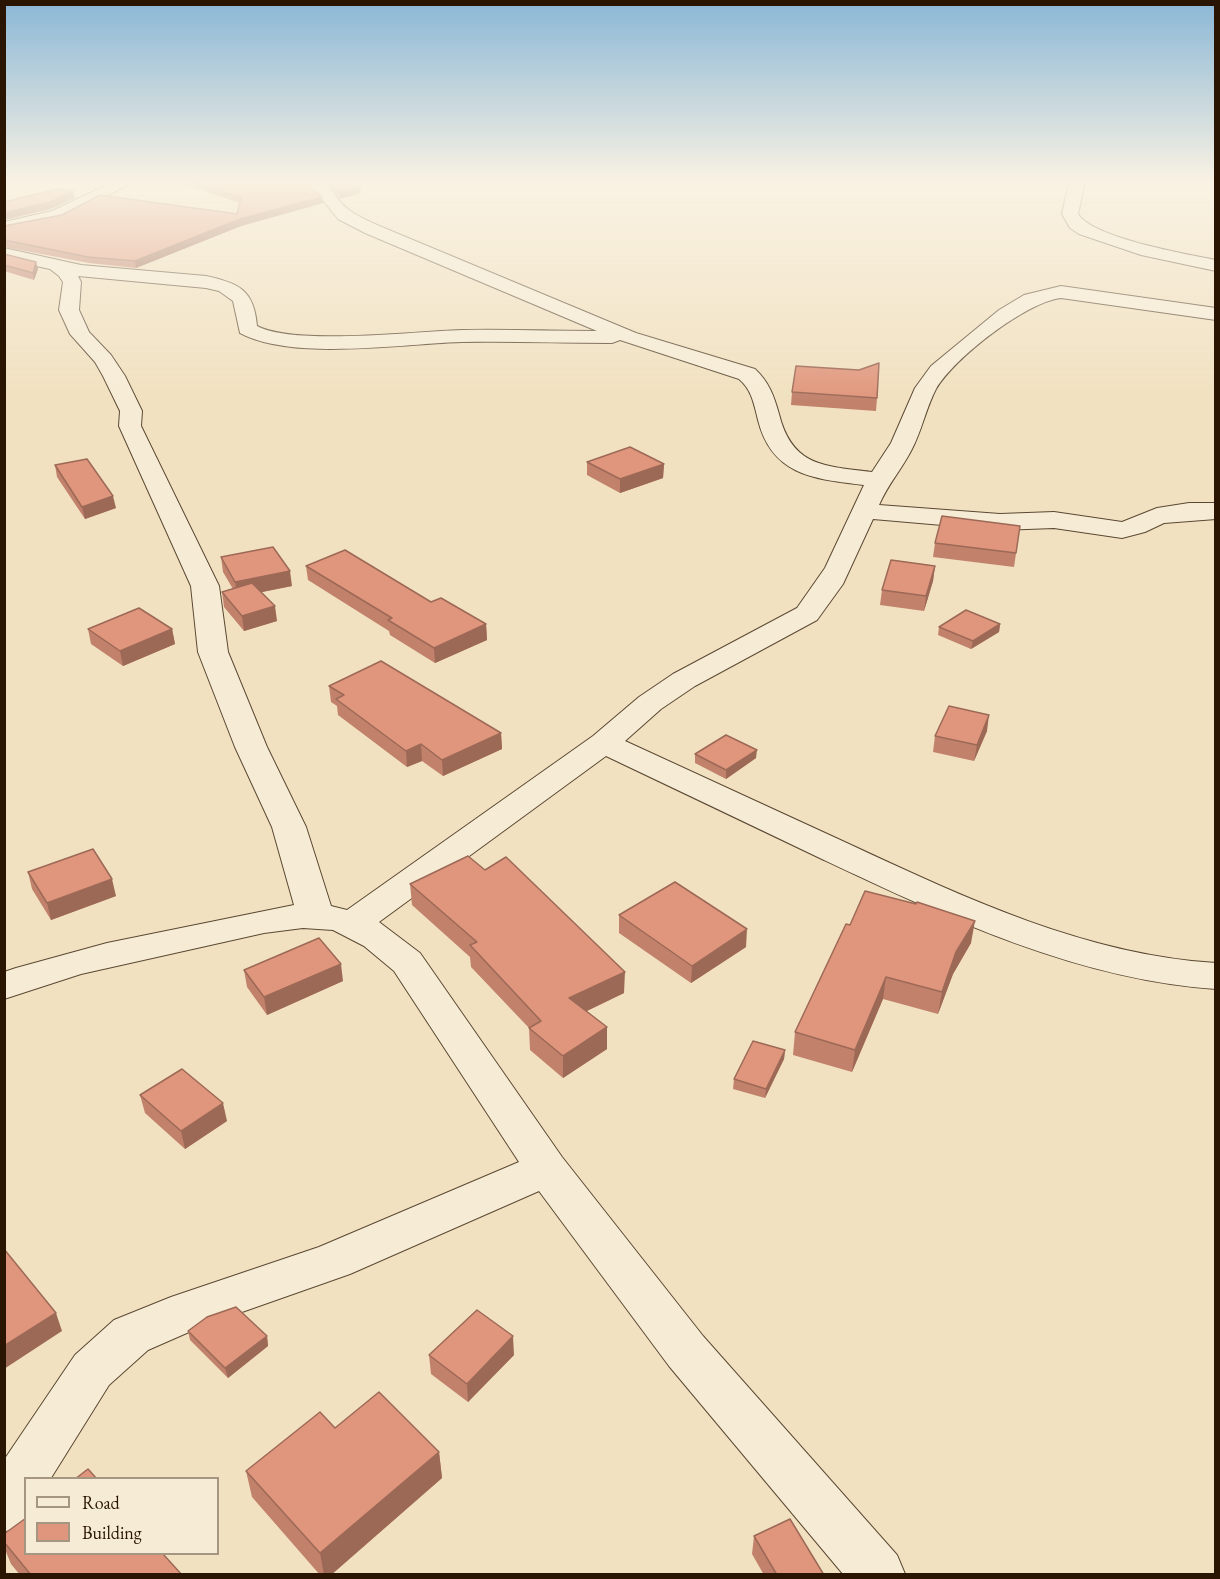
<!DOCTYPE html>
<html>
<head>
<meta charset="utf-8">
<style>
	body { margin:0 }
	#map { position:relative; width:1220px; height:1579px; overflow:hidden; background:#f1e1c0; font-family:"EB Garamond",serif }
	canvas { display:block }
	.frame { position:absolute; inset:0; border:6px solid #291502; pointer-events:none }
	.legend { position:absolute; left:24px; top:1477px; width:195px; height:78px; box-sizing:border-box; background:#f6ecd6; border:2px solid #a49681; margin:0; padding:8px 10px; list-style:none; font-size:18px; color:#291502 }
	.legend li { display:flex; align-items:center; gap:12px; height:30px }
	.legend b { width:30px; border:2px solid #a49681 }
</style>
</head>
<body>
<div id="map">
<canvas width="1220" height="1579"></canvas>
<div class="frame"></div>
<ul class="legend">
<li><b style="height:8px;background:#f6ecd6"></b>Road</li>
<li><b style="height:16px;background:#e0967c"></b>Building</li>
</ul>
</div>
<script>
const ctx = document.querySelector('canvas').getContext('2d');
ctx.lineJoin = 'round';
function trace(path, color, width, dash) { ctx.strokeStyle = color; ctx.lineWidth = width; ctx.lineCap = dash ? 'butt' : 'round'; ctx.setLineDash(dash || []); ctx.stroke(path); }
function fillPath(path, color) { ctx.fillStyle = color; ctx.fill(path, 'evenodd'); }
const street = new Path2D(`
	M113,182H133L63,219L4,232V222L52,211Z
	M303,182C335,179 330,198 352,212C359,217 369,221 377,225L636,333L755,369C769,382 774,396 779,414C792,467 825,466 872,472L891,443L915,388L931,366L999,310L1024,295L1061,286L1216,308V320L1061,298C1026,302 954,358 936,389C926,408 922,430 912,449C902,469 888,484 879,505L1000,514L1054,512L1122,522L1157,508L1189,503H1216V519L1164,523L1145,532L1122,538L1054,528L1000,530L873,519L843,584L817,620L695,686L661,709L625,741C700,775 774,810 849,844C965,898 1086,955 1216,963V989C1078,980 947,918 824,860C752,825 679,791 606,756L379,922L420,953L562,1157L703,1336L897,1555L905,1574H843L669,1366L539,1191L350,1274L205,1325L148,1350L109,1385L51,1478H26V1520L23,1525L4,1532V1460L75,1355L114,1320L171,1297L319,1247L519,1162L394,971L364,946L333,930L303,928L264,933L81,974L4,999V972L16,968L107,943L294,905L272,827L235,747L198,652L191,586L119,426L120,411L103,376L95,362L70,334L59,310L63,282L59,276L50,269L4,259V248L81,265L206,276C239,283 254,290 257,326C295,346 416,331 463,330C508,329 552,331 597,331L365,233L338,219L318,194ZM78,276L206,288L219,291L233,301L240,333C292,361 401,344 461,342C511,341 562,343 612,343L620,340L739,379C752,390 754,404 758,420C772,476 815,479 864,485L825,568L797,608L673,674L639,697L593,736L347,910L331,906L306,827L267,747L228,652L219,586L141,426L142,411L125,376L111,355L89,332L79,310L81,282Z
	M1069,182H1085L1078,214C1093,238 1186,254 1216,260V271L1141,255L1079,234L1070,228L1062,214Z`);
trace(street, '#5b4832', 2);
fillPath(street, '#f6ecd6');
fillPath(new Path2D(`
	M177,182H305L322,197L323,203L241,226L136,268L89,263L4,247V226L237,214L240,203Z
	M322,182H345L360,187L361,193L340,199Z
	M4,254L38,269L34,280L4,271Z
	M792,392L877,398L876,411L791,405Z
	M587,462L664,464L663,478L620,493L587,475Z
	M55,465L116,508L85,519L57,477Z
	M1020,526L1014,567L933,557L935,543Z
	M221,557L292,586L261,592L277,621L244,631L224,607L222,592L233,589L223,572Z
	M306,566L431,602L486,624L487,640L435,663L390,635L389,631L308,580Z
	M935,566L933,581L924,611L880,605L882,590Z
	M1000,624L999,632L971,649L938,635L939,627Z
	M88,629H172L175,644L123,666L91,644Z
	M329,686L501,733L502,749L443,776L422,761L407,767L338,715L337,706L331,702Z
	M987,731L974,761L933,752L935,736Z
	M695,754L756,758L726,779L695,763Z
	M28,872L116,896L51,920L32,889Z
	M410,884L624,993L587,1011L607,1027V1049L563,1078L530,1050L529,1028L471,967L470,957L412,905Z
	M619,915L746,947L691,983L619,933Z
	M850,925L971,943L953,974L938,1014L883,999L852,1072L793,1055L795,1032Z
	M244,970L343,981L267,1015L247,987Z
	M785,1050L784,1059L765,1098L733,1089L734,1079Z
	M140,1095L227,1121L185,1149L145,1113Z
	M188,1331L267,1336L268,1346L228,1378L190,1340Z
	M429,1355H514L468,1402L431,1374Z
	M335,1428L439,1452L442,1478L331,1575H320L252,1497L246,1471Z
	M4,1534L182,1575H20L11,1564L4,1547Z
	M754,1536L824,1575H764L752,1554Z`), '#c1816b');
fillPath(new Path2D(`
	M360,187L361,193L340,199V192Z
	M73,191L75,198L51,209L4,220V213Z
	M322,197L323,203L241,226L136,268L135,261L240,219Z
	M36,262L38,269L34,280L33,273Z
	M664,464L663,478L620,493V479Z
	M113,496L116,508L85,519L82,507Z
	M935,566L933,581L924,611L926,596Z
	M290,571L292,586L238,597L235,582Z
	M275,606L277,621L244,631L242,616Z
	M486,624L487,640L435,663L434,648Z
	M1000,624L999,632L971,649L973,641Z
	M172,629L175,644L123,666L120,651Z
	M989,715L987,731L974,761L977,745Z
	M501,733L502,749L443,776L442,760Z
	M421,744L422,761L407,767L406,751Z
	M757,750L756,758L726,779V770Z
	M112,879L116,896L51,920L47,903Z
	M975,921L971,943L953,974L938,1014L942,992L956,952Z
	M747,929L746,947L691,983L692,966Z
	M341,964L343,981L267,1015L264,997Z
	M625,972L624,993L570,1019L569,998Z
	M886,977L883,999L852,1072L855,1050Z
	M607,1027V1049L563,1078V1056Z
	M785,1050L784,1059L765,1098L766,1089Z
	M223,1103L227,1121L185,1149L181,1131Z
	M56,1313L62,1331L4,1369V1346Z
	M267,1336L268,1346L228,1378L225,1368Z
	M513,1336L514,1355L468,1402L467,1384Z
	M439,1452L442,1478L331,1575H324L320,1553Z`), '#9d6957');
const building = new Path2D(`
	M194,182H305L322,197L240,219L135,261L88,257L4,240V226L62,215L100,195L237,214L241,198Z
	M328,182H345L360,187L340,192Z
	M57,189L73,191L50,202L4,213V202Z
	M4,254L36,262L33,273L4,265Z
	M879,363L877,398L792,392L796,366L859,370Z
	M630,447L664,464L620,479L587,462Z
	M87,459L113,496L82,507L55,465Z
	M942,516L1020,526L1016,553L935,543Z
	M273,547L290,571L235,582L221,557Z
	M345,550L431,602L441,598L486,624L434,648L388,620L392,618L306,566Z
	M891,560L935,566L926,596L882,590Z
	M252,583L275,606L242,616L222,592Z
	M139,608L172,629L120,651L88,629Z
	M966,610L1000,624L973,641L939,627Z
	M381,661L501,733L442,760L421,744L406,751L336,699L344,695L329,686Z
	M949,706L989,715L977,745L935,736Z
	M726,735L757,750L726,770L695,754Z
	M93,849L112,879L47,903L28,872Z
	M468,856L485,870L506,857L625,972L569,998L607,1027L563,1056L529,1028L541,1021L470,945L477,942L410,884Z
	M675,882L747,929L692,966L619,915Z
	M865,891L916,904L917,902L975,921L956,952L942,992L886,977L855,1050L795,1032L846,924L850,925Z
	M319,938L341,964L264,997L244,970Z
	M753,1041L785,1050L766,1089L734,1079Z
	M182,1069L223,1103L181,1131L140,1095Z
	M4,1249L56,1313L4,1346Z
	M236,1307L267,1336L225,1368L188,1331L207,1317Z
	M477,1310L513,1336L467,1384L429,1355Z
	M379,1392L439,1452L320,1553L246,1471L320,1412L335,1428Z
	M88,1469L97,1479H75Z
	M26,1518V1554H163L182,1575H31L4,1542V1534Z
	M790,1519L824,1575H777L754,1536Z`);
fillPath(building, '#e0967c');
trace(building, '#9d6957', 1.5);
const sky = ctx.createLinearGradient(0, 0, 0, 403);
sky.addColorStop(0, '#8ab7d6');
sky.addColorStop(0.45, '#f9f2e3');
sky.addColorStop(1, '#f9f2e300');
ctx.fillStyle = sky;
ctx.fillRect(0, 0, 1220, 403);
</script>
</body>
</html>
